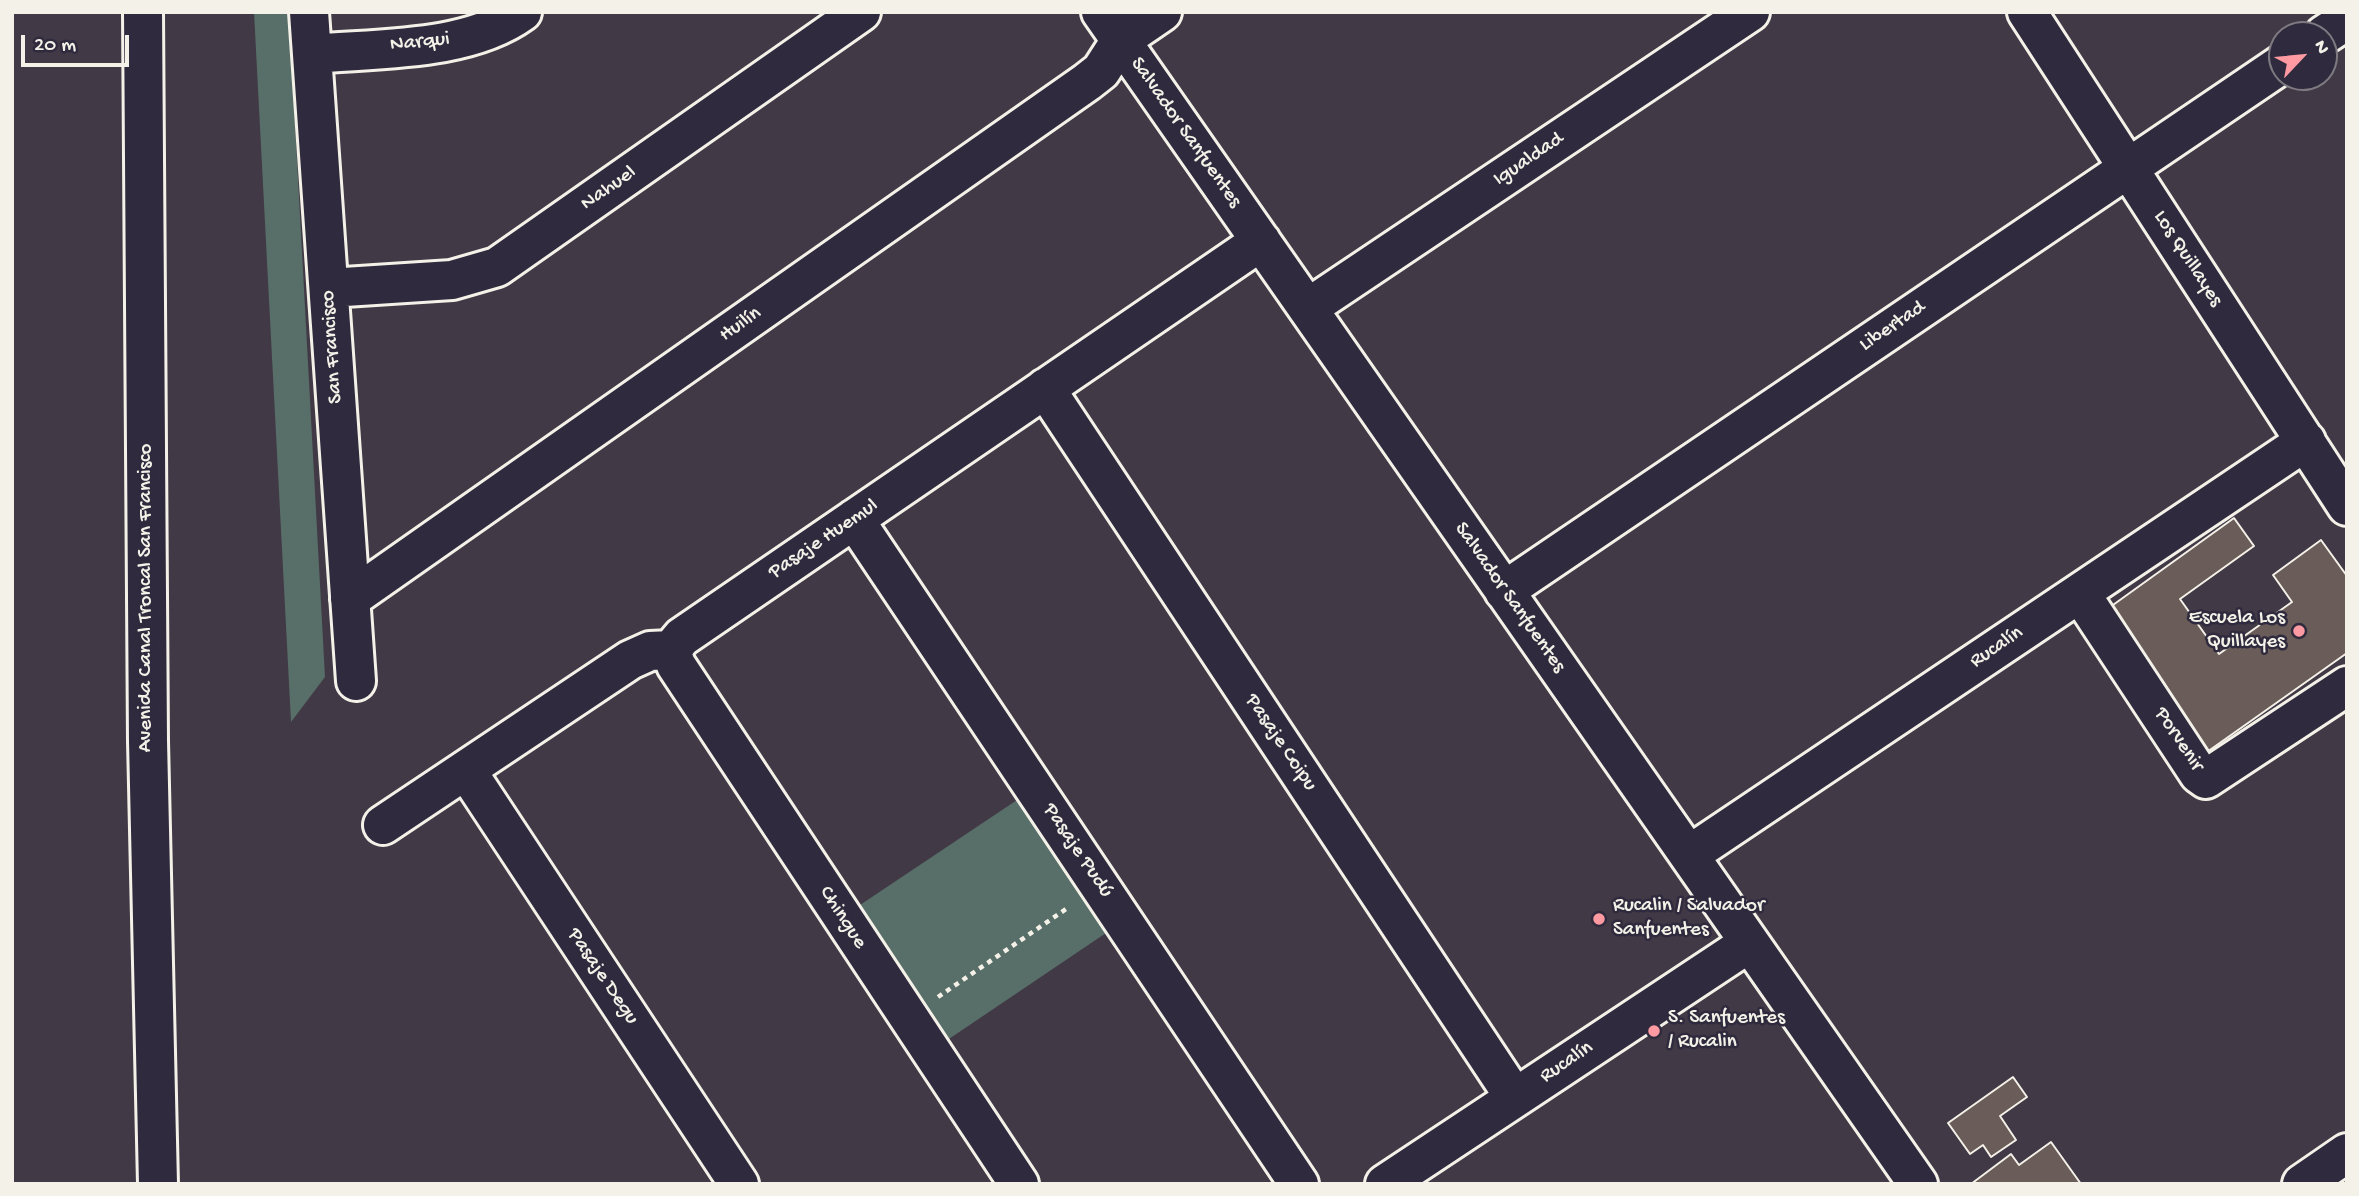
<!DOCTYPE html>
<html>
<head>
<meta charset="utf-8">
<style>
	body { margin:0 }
	#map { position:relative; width:2359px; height:1196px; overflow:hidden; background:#413945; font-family:"Gochi Hand",sans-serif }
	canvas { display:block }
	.frame { position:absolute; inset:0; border:14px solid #f4f1e8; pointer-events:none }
	.north { position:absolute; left:2268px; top:21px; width:70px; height:70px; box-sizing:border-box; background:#2f2a3d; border:2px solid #7e7a81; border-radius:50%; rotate:64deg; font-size:19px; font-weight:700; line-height:28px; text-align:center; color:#f4f1e8 }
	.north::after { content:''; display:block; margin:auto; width:24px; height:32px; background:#ff9aa2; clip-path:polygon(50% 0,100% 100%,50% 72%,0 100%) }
	.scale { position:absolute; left:21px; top:35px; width:108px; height:32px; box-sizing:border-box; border:4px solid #f4f1e8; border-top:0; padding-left:9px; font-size:21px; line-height:24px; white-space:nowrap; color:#f4f1e8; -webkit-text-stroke:5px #2f2a3d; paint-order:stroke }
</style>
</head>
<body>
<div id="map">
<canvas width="2359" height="1196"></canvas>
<div class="frame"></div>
<div class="north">N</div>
<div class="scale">20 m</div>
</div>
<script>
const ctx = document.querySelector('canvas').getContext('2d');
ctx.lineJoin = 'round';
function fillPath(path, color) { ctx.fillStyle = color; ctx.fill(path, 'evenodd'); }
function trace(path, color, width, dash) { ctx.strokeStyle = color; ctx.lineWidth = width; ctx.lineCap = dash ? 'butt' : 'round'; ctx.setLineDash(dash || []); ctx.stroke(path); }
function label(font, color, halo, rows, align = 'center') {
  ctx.font = font + ' "Gochi Hand",sans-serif'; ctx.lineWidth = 5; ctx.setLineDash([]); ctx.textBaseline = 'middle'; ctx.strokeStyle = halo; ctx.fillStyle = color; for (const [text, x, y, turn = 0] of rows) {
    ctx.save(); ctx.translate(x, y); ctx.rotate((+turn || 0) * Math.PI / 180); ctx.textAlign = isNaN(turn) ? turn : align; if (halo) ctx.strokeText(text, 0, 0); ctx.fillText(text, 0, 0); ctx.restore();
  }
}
fillPath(new Path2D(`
	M254,12H289L325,677L291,722Z
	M1017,800L1106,933L940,1045L851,911Z`), '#586e68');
const building = new Path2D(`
	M2234,518L2254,546L2180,599L2219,654L2292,602L2273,575L2321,540L2347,576V653L2207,752L2106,610Z
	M2013,1077L2027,1097L2000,1116L2016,1140L1991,1157L1983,1145L1970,1154L1948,1123Z
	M2051,1142L2081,1184H1971L2011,1154L2019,1165Z`);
fillPath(building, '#6a5c59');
trace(building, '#f4f1e8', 2);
const minor = new Path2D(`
	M143,12L148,741L158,1184
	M309,12L356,681
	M1101,12L1918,1184
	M2027,12L2347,506
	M2324,35L2347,20
	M312,54C377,48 467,52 522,12
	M329,288L452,280L497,267L861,12
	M1308,308L1750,12
	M1045,388L1515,1098
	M854,519L1299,1184
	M1504,591L2282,64
	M2080,593L2199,774L2206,779L2347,686
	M350,599L1087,82L1101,71L1121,40L1162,12
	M671,650L682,637L1261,241
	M671,650L676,665L1019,1184
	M466,770L739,1184
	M383,825L630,660L650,651L671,650
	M1689,855L2306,441
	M1385,1184L1749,943
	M2302,1184L2347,1153`);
trace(minor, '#f4f1e8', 44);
trace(new Path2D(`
	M938,997L1069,907`), '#f4f1e8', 4.5, [5, 5]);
trace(minor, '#2f2a3d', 38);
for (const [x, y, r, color] of [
	[2299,631,7,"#ff9aa2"],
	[1599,919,7,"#ff9aa2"],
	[1654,1031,7,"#ff9aa2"]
]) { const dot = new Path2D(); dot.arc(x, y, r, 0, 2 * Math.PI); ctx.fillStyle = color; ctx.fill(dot); trace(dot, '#2f2a3d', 2.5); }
label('21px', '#f4f1e8', '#2f2a3d', [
	["Narqui",420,43,-6],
	["Salvador Sanfuentes",1185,133,55],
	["Igualdad",1529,160,-34],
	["Nahuel",609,189,-35],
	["Los Quillayes",2187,259,57],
	["Huilín",741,325,-35],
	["Libertad",1893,327,-34],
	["San Francisco",333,347,-94],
	["Pasaje Huemul",824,540,-34],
	["Avenida Canal Troncal San Francisco",147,598,-90],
	["Salvador Sanfuentes",1509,598,55],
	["Rucalín",1997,648,-34],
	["Porvenir",2178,740,56],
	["Pasaje Coipu",1280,743,56],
	["Pasaje Pudú",1077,851,56],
	["Chingue",842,918,57],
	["Pasaje Degu",602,977,56],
	["Rucalín",1567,1063,-34]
]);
label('21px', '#f4f1e8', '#2f2a3d', [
	["Escuela Los",2285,619,"right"],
	["Quillayes",2285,643,"right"],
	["Rucalin / Salvador",1613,907],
	["Sanfuentes",1613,931],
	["S. Sanfuentes",1668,1019],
	["/ Rucalin",1668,1043]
], 'left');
</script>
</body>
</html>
